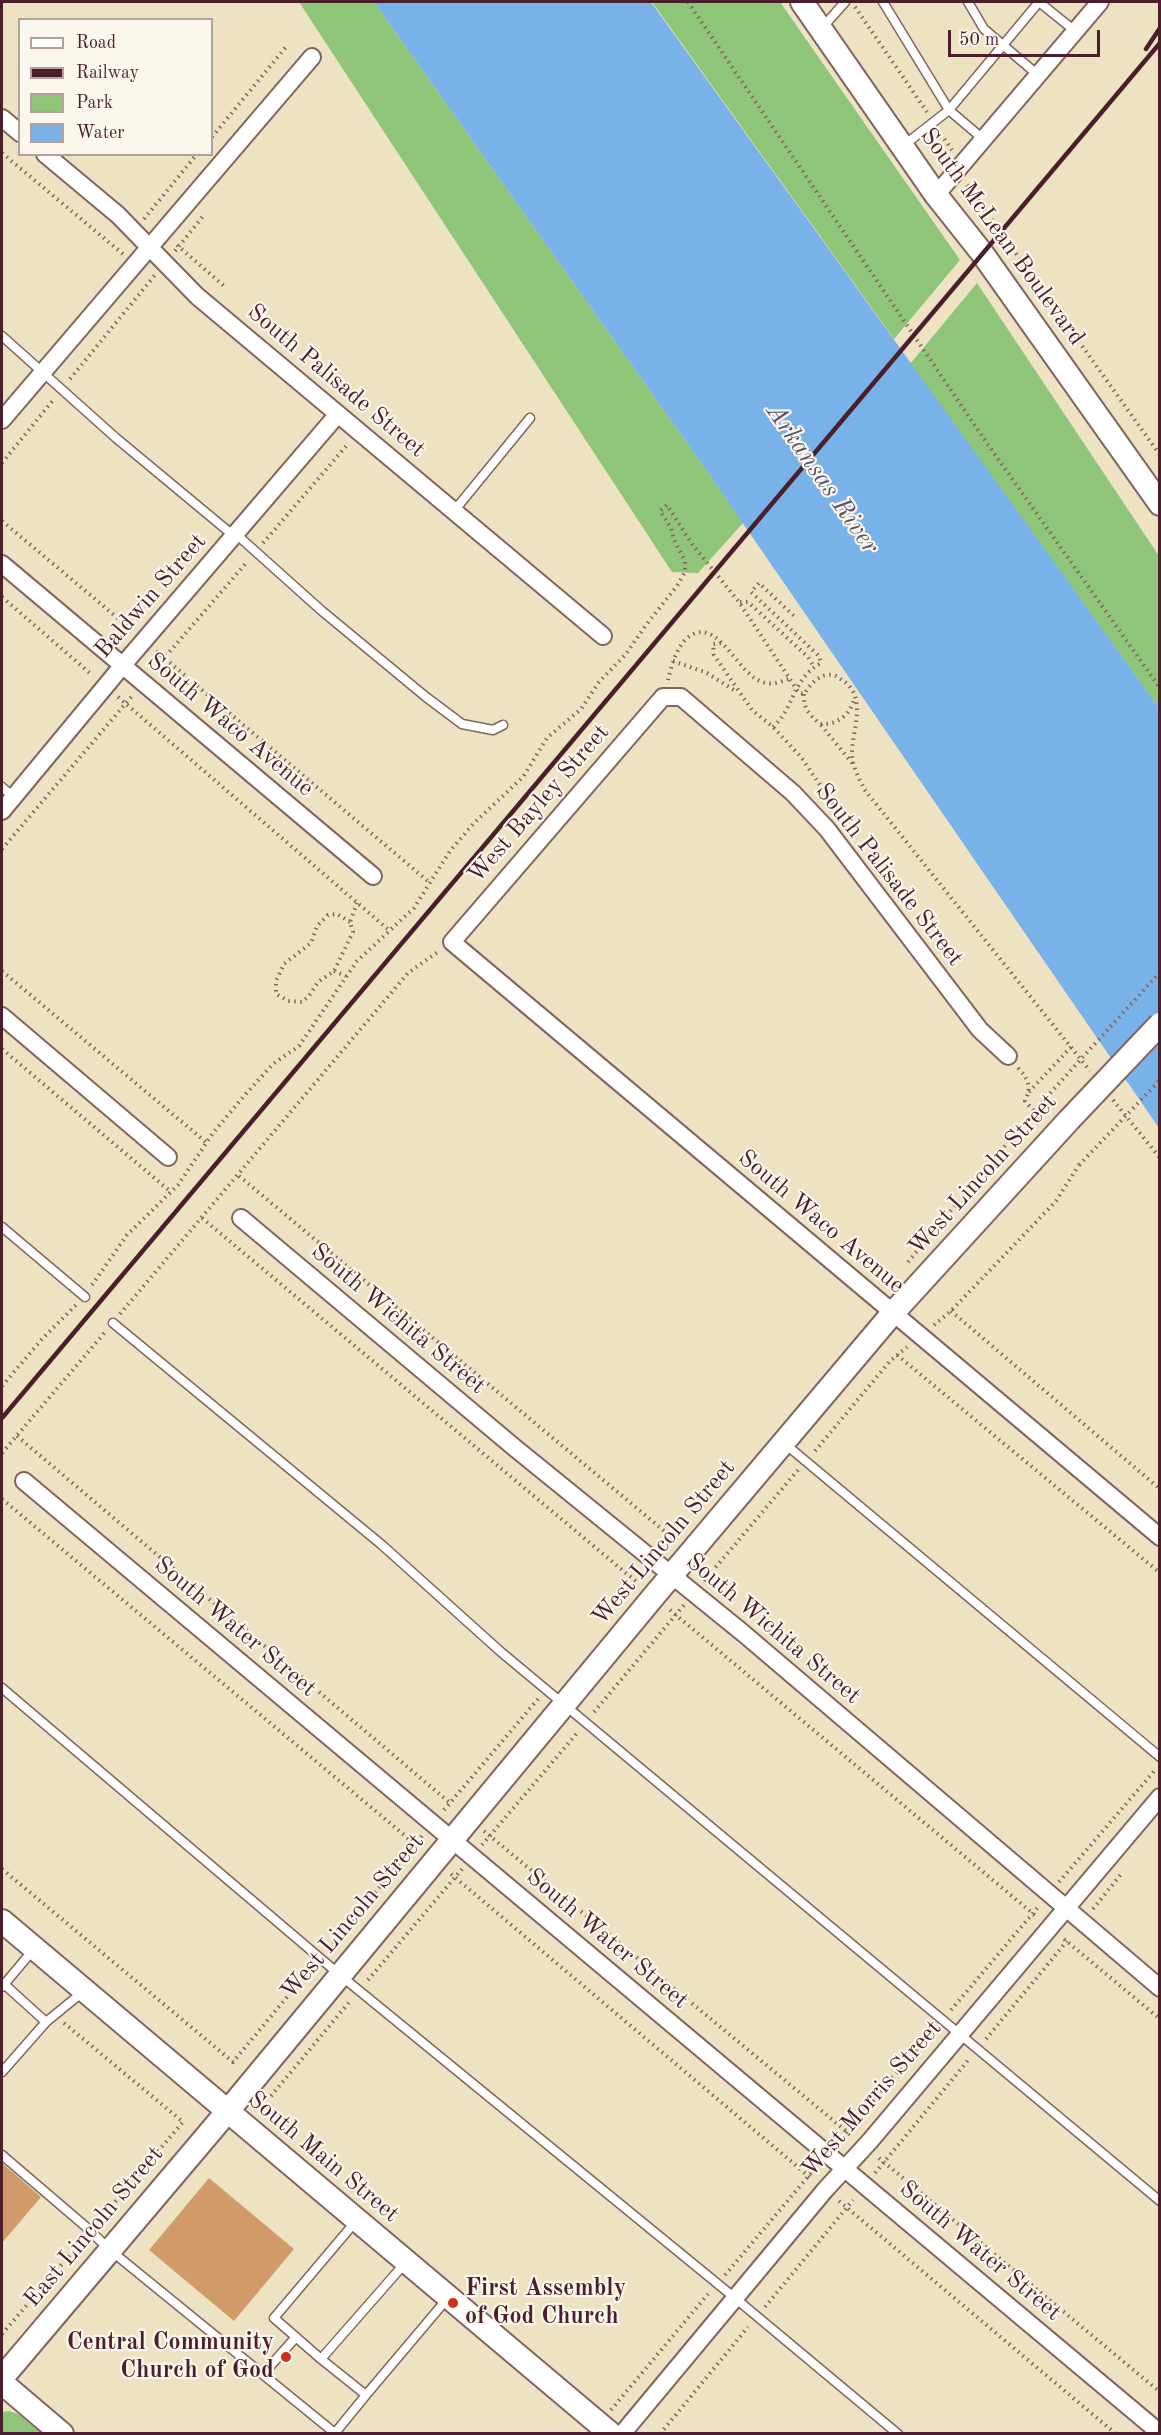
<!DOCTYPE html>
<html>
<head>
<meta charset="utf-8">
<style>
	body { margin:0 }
	#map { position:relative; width:1161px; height:2435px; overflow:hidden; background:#ede3c3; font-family:"Old Standard TT",serif }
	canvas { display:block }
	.frame { position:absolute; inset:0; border:3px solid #4a1f2b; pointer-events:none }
	.legend { position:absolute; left:18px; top:18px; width:195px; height:138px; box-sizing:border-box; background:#fbf7ec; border:2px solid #b4a19f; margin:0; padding:8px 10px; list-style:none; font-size:18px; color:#4a1f2b }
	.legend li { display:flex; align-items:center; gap:12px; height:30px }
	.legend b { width:30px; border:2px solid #b4a19f }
	.scale { position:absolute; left:948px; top:30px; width:152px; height:27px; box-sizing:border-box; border:3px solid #4a1f2b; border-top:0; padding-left:8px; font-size:18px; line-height:21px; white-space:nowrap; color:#4a1f2b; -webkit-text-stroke:4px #fbf7ec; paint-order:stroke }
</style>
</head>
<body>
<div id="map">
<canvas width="1161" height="2435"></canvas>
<div class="frame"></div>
<ul class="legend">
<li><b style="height:8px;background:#fff"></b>Road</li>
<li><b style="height:8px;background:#4a1f2b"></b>Railway</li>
<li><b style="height:16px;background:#8ec578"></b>Park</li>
<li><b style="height:16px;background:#79b1e9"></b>Water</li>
</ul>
<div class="scale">50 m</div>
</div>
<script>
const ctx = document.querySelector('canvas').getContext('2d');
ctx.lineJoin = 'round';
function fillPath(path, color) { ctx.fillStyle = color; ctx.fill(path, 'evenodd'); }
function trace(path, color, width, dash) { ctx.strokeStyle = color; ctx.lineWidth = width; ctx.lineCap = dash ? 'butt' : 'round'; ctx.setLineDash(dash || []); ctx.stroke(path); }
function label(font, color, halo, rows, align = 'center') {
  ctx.font = font + ' "Old Standard TT",serif'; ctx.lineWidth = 4.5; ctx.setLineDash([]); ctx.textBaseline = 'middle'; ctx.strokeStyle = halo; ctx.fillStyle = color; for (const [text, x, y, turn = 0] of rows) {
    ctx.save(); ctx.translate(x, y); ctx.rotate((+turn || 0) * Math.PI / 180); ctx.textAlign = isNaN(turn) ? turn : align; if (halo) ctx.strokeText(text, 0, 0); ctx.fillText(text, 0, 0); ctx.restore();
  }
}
fillPath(new Path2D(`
	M299,2H374L709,474L743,523L698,573L672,572Z
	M652,2H780L960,260L894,339Z
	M977,283L1159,556V708L910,364Z
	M9,2411L18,2414L41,2433H2V2412Z`), '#8ec578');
fillPath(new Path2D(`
	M374,2H651L1159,708V1128L709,474Z`), '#79b1e9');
fillPath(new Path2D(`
	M2,2163L41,2197L2,2243Z
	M209,2178L294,2249L234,2321L149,2250Z`), '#d19b69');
const lane = new Path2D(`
	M883,2L949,110L983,139
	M968,2L984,29L1038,75
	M1039,2L1075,31
	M822,28L845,2
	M903,146L949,110L1039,2
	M2,336L116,438L234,536
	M454,511L530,418
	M236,534L322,611L426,697L462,724L493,730L503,725
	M2,787L13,797
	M2,1227L85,1297
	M113,1323L382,1545L501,1652L1160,2201
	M784,1443L1160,1757
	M2,1688L340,1975L735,2298L898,2434
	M4,1984L46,2022
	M2,1987L34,1949
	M2,2072L46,2022L84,1991
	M2,2155L85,2226L110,2250L336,2434
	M356,2221L274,2318L321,2359L406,2262
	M321,2359L366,2395L447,2299
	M263,2374L296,2337
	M335,2433L366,2395`);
const street = new Path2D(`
	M2,118L20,133
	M45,154L118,215L197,296L603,636
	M936,195L1100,2
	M2,420L312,57
	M2,564L373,876
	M2,811L123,665L338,414
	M2,1016L168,1157
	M1008,1056L980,1030L827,829L793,793L681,697H663L452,942L1160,1537
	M241,1218L515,1448L743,1633L1160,1988
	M24,1481L1160,2433
	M622,2434L825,2190L870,2141L1160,1797`);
const secondary = new Path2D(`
	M802,2L936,195L982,253L1160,504
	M2,1921L611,2434
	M2,2378L227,2112L654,1596L892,1314L1069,1120
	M2,2383L62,2434`);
trace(lane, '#836460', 11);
trace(street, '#836460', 20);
trace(secondary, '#836460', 26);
trace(new Path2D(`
	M688,2L984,439L1160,688
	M855,7L927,112
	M941,134L952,150
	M212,137L286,47
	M2,153L123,254
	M967,185L1160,455
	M144,219L197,154
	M177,245L224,286
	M175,251L204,215
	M70,379L155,275
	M2,463L54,399
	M2,521L132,630
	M263,543L348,444
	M2,597L92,675
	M740,602H748L808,657L814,667
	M721,643L713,644L714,655L752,710L773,727L801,757L839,813
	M156,651L429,882
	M673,661L707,673L737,692
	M154,670L247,562
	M668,680C672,664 678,639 696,633C723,625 740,679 766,683C774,685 782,681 789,679
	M804,694C803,709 810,715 820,724C837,725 849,716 854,700
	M118,697L390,931
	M821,725L852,763
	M773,727C795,707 792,679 821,663L819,656L751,592L759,583L794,616
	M2,849L132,696
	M350,922L337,914L328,915L317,926L311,943L284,964L276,981V994L288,1001L302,1002L309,996L318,982L334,971L353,932L350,922L357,903
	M2,971L207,1143
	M334,971L346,976
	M2,1049L171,1192
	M1018,1068C1028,1079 1032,1086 1025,1101L1043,1121
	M1029,1092L1071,1047
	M1113,1100L1160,1158
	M239,1176L675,1540
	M202,1218L639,1584
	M908,1262L1034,1111
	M92,1285L127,1235L178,1185L213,1133L244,1096L273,1064L299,1046L357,961L414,908L450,851L474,823L523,777L547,738L581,709L599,682L626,654L646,625L677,586L685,572V561L674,540L671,528L660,511L667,505L692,544L739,602L799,693L804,694C811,684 819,673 833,675C838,676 841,680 845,682C867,699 852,731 852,754C852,766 859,778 864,789L1090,1071
	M951,1311L1160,1489
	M120,1314L408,973L439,951
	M934,1325L951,1311L1056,1201L1079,1165
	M897,1355L1160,1573
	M2,1386L42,1339L76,1305
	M17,1436L450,1803
	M815,1451L890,1361L907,1347
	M2,1453L106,1331
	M2,1499L415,1844
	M704,1581L798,1470
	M670,1610L1037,1917
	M594,1712L684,1605
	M444,1810L538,1699
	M484,1831L852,2136
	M482,1845L578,1732
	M2,1869L233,2062L312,1967
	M451,1874L812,2179
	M1059,1882L1156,1769
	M1093,1909L1122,1873
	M1064,1939L1160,2019
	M329,1948L422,1836
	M368,1980L462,1869
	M951,2010L1039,1906
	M64,2023L183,2122L98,2222
	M986,2039L1067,1941
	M271,2096L351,2000
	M838,2142L934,2029
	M879,2158L1160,2392
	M875,2173L970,2058
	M839,2201L1116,2434
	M725,2275L817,2166
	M765,2307L853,2200
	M2,2334L81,2242
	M611,2410L708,2294
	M660,2434L748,2327`), '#836460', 4, [1.5, 4.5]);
trace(lane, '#fff', 8);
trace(street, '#fff', 16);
trace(secondary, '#fff', 22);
trace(new Path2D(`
	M1146,49L1160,28
	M2,1418L1160,43`), '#4a1f2b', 4.5);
const secondaryBridge = new Path2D(`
	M1069,1120L1160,1024`);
trace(secondaryBridge, '#836460', 26, []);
trace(new Path2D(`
	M1034,1111L1160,972
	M1079,1165L1160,1080`), '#836460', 4, [1.5, 4.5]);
trace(secondaryBridge, '#fff', 22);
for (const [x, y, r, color] of [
	[453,2303,6,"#c8321e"],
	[286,2357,6,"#c8321e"]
]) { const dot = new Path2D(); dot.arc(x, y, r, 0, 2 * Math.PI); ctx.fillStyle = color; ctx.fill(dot); trace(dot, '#fbf7ec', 2); }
label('24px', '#4a1f2b', '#fbf7ec', [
	["South McLean Boulevard",1002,237,54],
	["South Palisade Street",336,381,40],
	["Baldwin Street",151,596,-49],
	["South Waco Avenue",230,725,40],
	["West Bayley Street",539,804,-49],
	["South Palisade Street",889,875,52],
	["West Lincoln Street",983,1175,-48],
	["South Waco Avenue",821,1222,40],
	["South Wichita Street",398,1319,40],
	["West Lincoln Street",664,1543,-50],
	["South Water Street",235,1627,40],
	["South Wichita Street",773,1629,40],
	["West Lincoln Street",353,1917,-50],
	["South Water Street",607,1939,40],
	["West Morris Street",872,2099,-49],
	["South Main Street",323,2157,40],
	["East Lincoln Street",94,2227,-50],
	["South Water Street",980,2251,40]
]);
label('bold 24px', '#4a1f2b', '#fbf7ec', [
	["First Assembly",465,2289],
	["of God Church",465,2317],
	["Central Community",274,2343,"right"],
	["Church of God",274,2371,"right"]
], 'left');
label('italic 26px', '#5a526e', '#fbf7ec', [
	["Arkansas River",822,479,55]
]);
</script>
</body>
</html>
